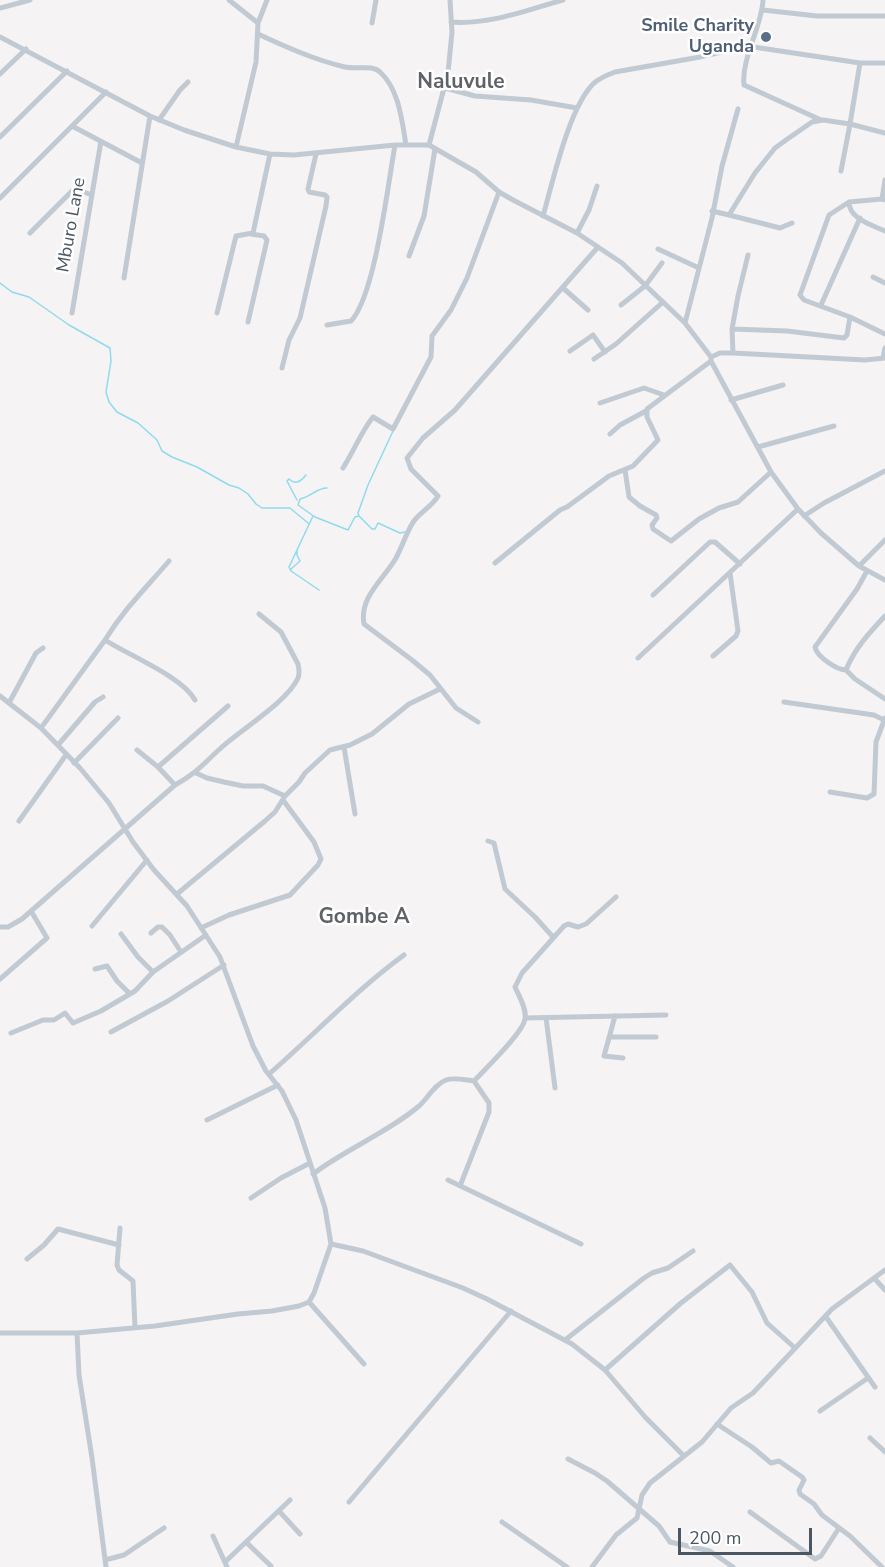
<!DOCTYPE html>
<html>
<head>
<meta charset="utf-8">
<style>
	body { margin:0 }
	#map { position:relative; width:885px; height:1567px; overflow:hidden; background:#f5f3f3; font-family:"Nunito Sans",sans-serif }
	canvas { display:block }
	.scale { position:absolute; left:678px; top:1528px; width:134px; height:27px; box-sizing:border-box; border:3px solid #4a5661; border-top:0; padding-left:8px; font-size:18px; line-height:21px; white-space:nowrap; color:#4a5661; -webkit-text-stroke:4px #fff; paint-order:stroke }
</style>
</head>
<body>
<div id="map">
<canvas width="885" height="1567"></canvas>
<div class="scale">200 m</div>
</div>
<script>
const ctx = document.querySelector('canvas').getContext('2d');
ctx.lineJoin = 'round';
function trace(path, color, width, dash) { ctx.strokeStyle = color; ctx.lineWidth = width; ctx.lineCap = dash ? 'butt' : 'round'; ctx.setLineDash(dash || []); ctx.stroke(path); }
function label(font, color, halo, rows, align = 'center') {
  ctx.font = font + ' "Nunito Sans",sans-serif'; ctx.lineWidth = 5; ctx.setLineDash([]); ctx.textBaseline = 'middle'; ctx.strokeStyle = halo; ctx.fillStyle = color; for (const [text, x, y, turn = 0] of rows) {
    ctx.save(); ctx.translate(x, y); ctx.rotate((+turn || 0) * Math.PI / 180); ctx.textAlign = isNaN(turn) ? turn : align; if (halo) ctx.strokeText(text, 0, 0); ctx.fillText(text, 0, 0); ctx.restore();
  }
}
trace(new Path2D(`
	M0,283L12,292L29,297L69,325L110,348L111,361L106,392L109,402L117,412L138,423L157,440L162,451L172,457L197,467L229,485L239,488L248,494L256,504L262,508H290L308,523
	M327,488C316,488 311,497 300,499L298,505L315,517L348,530L355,517L359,516L358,513L368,485L393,431
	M297,500L287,481L289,479C296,486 302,480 306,475
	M359,516L372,529H375L378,523L400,533L405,532
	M297,551V555L300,561L291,569V571L319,590
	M291,571L289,567L313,516`), '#90daee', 1.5);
trace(new Path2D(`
	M229,0L258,23
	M763,0C762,26 741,59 744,85L821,120
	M0,8L30,0
	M763,10L817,16H885
	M451,22C490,25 526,10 563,0
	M372,23L376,0
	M258,34C286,47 315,60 345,67C357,70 372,64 380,72C399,89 402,121 406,145
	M0,37L150,116L184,130L236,147L270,154L294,155L395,145H429L476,172L499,192L513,200L577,233L622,263L685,323L711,357V361L771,472L798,509L821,533L859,566L885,580
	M0,74L26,49
	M445,88L475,96L531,100L577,108
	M159,120L180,90L188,82
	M72,126L142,163
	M0,137L67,71
	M429,145L448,73L452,32L450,0
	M236,147L256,62L258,23L267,0
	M841,171L850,124L885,133
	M0,198L106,92
	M882,199L849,202L829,215L800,295L804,300L850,317L885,334
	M885,200L882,199L885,180
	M849,202C849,219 872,225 885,231
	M712,211L729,215L755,173L775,148L786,140L812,122L823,120L850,124L860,63
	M729,215L780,228L792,223
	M543,216C553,181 569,107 594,83C600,78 607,75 615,72L700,57L747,46L860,63H885
	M30,233L72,191L78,190L92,195
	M577,233L589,210L597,186
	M658,249L699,268
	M409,256L424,216L435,149
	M873,277L885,283
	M124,278L150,116
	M563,288L588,310
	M621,305L645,286L662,263
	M821,305L860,218
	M72,313L101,141
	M217,313L236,236L253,233L270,154
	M248,322L267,240L264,236L251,234
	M685,323L712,218L722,166L738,109
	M327,325L351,321C375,296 388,184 395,145
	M732,329L738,296L748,255
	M570,351L593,335L605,352
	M733,353L732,329L787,331L844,338L847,335L850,317
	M711,357L720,353H733L865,360L885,358
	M883,358L885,348
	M594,359L616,344L663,302
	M282,368L289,340L300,318L326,206L327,197L325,195L309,192L308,189L316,154
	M731,400L783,385
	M600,403L644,388L664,395
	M610,434L620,425L646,411
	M758,447L834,426
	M343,468C354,451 361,432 373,417L393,429L431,357L432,336L451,310L467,278L499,192
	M625,470L629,497L640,506L656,515L657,518L652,525L653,529L671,541L699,519L719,508L738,502L771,472
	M804,516L824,503L885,471
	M495,563L560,510L567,507L609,476L633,466L658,440L647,417V409L711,361
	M859,566L885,540
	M653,595L710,542H715L740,564
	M885,616C869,633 855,648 846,670L855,679L885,699
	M105,640C124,609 146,588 169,561
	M713,656L736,636L738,631L730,573
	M638,658L798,509
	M846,670C837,670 817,657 815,647L857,589L867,571
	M0,696L41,728L80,768L109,803L133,842L154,870L187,906L220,957L253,1046L266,1071L282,1091L296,1120L325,1208L331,1244L314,1293L309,1302L299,1306L272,1311L238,1314L155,1326L77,1333H0
	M784,702L874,715L884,720
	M9,703L36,653L43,648
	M478,722L456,708L430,675L412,660L364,624C359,597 384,579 396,558C402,547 406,534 412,524C418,513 431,508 438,496L411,469L407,458L423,438L455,410L598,247
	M41,728L105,640C128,655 183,677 195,700
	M58,745L95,702L103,697
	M344,747L355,814
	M137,750L158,767
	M74,763L118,718
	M196,773L207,778L224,782L243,786H263L285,796
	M175,785L158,767L228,706
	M830,792L867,798L874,794L876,742L885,718
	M19,821L66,755
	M488,841L494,843L505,889L535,917L553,937
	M177,894L265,821L275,812L285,796L299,782L305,773L330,750L350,745L372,734L409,704L440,689
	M92,926L147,860
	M0,927H8L22,919L175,785C197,773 204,763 222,747C242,729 287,702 298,678C300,673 299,669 298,664L281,632L259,614
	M201,928L229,915L290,895L318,865L321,859L314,842L283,800
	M151,933L158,927H162L170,935L181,952
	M121,934L138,957L153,972
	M95,969L107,966L117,981L130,994
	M0,979L47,938L31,911
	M615,1016L604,1056L623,1058
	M525,1018L666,1015
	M546,1018L555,1088
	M111,1032L168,1001L224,965
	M11,1033L43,1020H54L65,1013L73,1023L101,1011L135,991L153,972L206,935
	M609,1037H656
	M269,1074C314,1035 356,990 404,955
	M474,1081C485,1069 523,1033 525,1019C527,1009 519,996 515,987L522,973L564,926L568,924L578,927L586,924L616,897
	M207,1120L278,1085
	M313,1174C346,1149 387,1133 419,1106C428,1098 435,1084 446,1080C454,1077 465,1080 474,1081
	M448,1180L581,1244
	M460,1186L489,1112V1103L474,1081
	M251,1198L281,1178L310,1163
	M120,1228L117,1265L119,1270L133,1281L135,1328
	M331,1244L363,1251L463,1288L487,1299L572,1344L605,1370L646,1418L684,1456
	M27,1259L44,1245L58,1229L119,1245
	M874,1278L885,1290
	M309,1302L364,1364
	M826,1317L875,1387
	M77,1333L79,1375L92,1458L106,1567
	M565,1340L644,1278L652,1273L668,1268L693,1251
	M605,1370L681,1303L730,1265L752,1292L767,1323L795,1348
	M820,1411L868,1378
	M717,1424L752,1447L771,1463L779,1461L802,1477L804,1480L799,1490L800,1494L814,1504L822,1515L850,1536L882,1567
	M870,1438L885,1452
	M568,1459L595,1473L607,1481L659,1526L670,1542L710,1551L733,1567
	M349,1502L511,1311
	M279,1511L300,1534
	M750,1512L815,1559L821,1556L839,1528
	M502,1522L567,1567
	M213,1536L227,1567
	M246,1542L271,1566
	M105,1560L124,1555L164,1528
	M225,1562L290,1500
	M592,1567L616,1535L637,1518L642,1495L650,1483L702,1442L731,1408L753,1393L832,1309L885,1270`), '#c1cad2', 5);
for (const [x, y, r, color] of [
	[766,37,6,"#5c6f8a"]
]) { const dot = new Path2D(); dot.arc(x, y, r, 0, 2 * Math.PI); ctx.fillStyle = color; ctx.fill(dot); trace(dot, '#fff', 2); }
label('bold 18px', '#4e5e75', '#fff', [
	["Smile Charity",754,27],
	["Uganda",754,48]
], 'right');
label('18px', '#4a5661', '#fff', [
	["Mburo Lane",72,225,-80]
]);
label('bold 21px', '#5f6368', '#fff', [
	["Naluvule",461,83],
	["Gombe A",364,918]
]);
</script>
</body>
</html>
